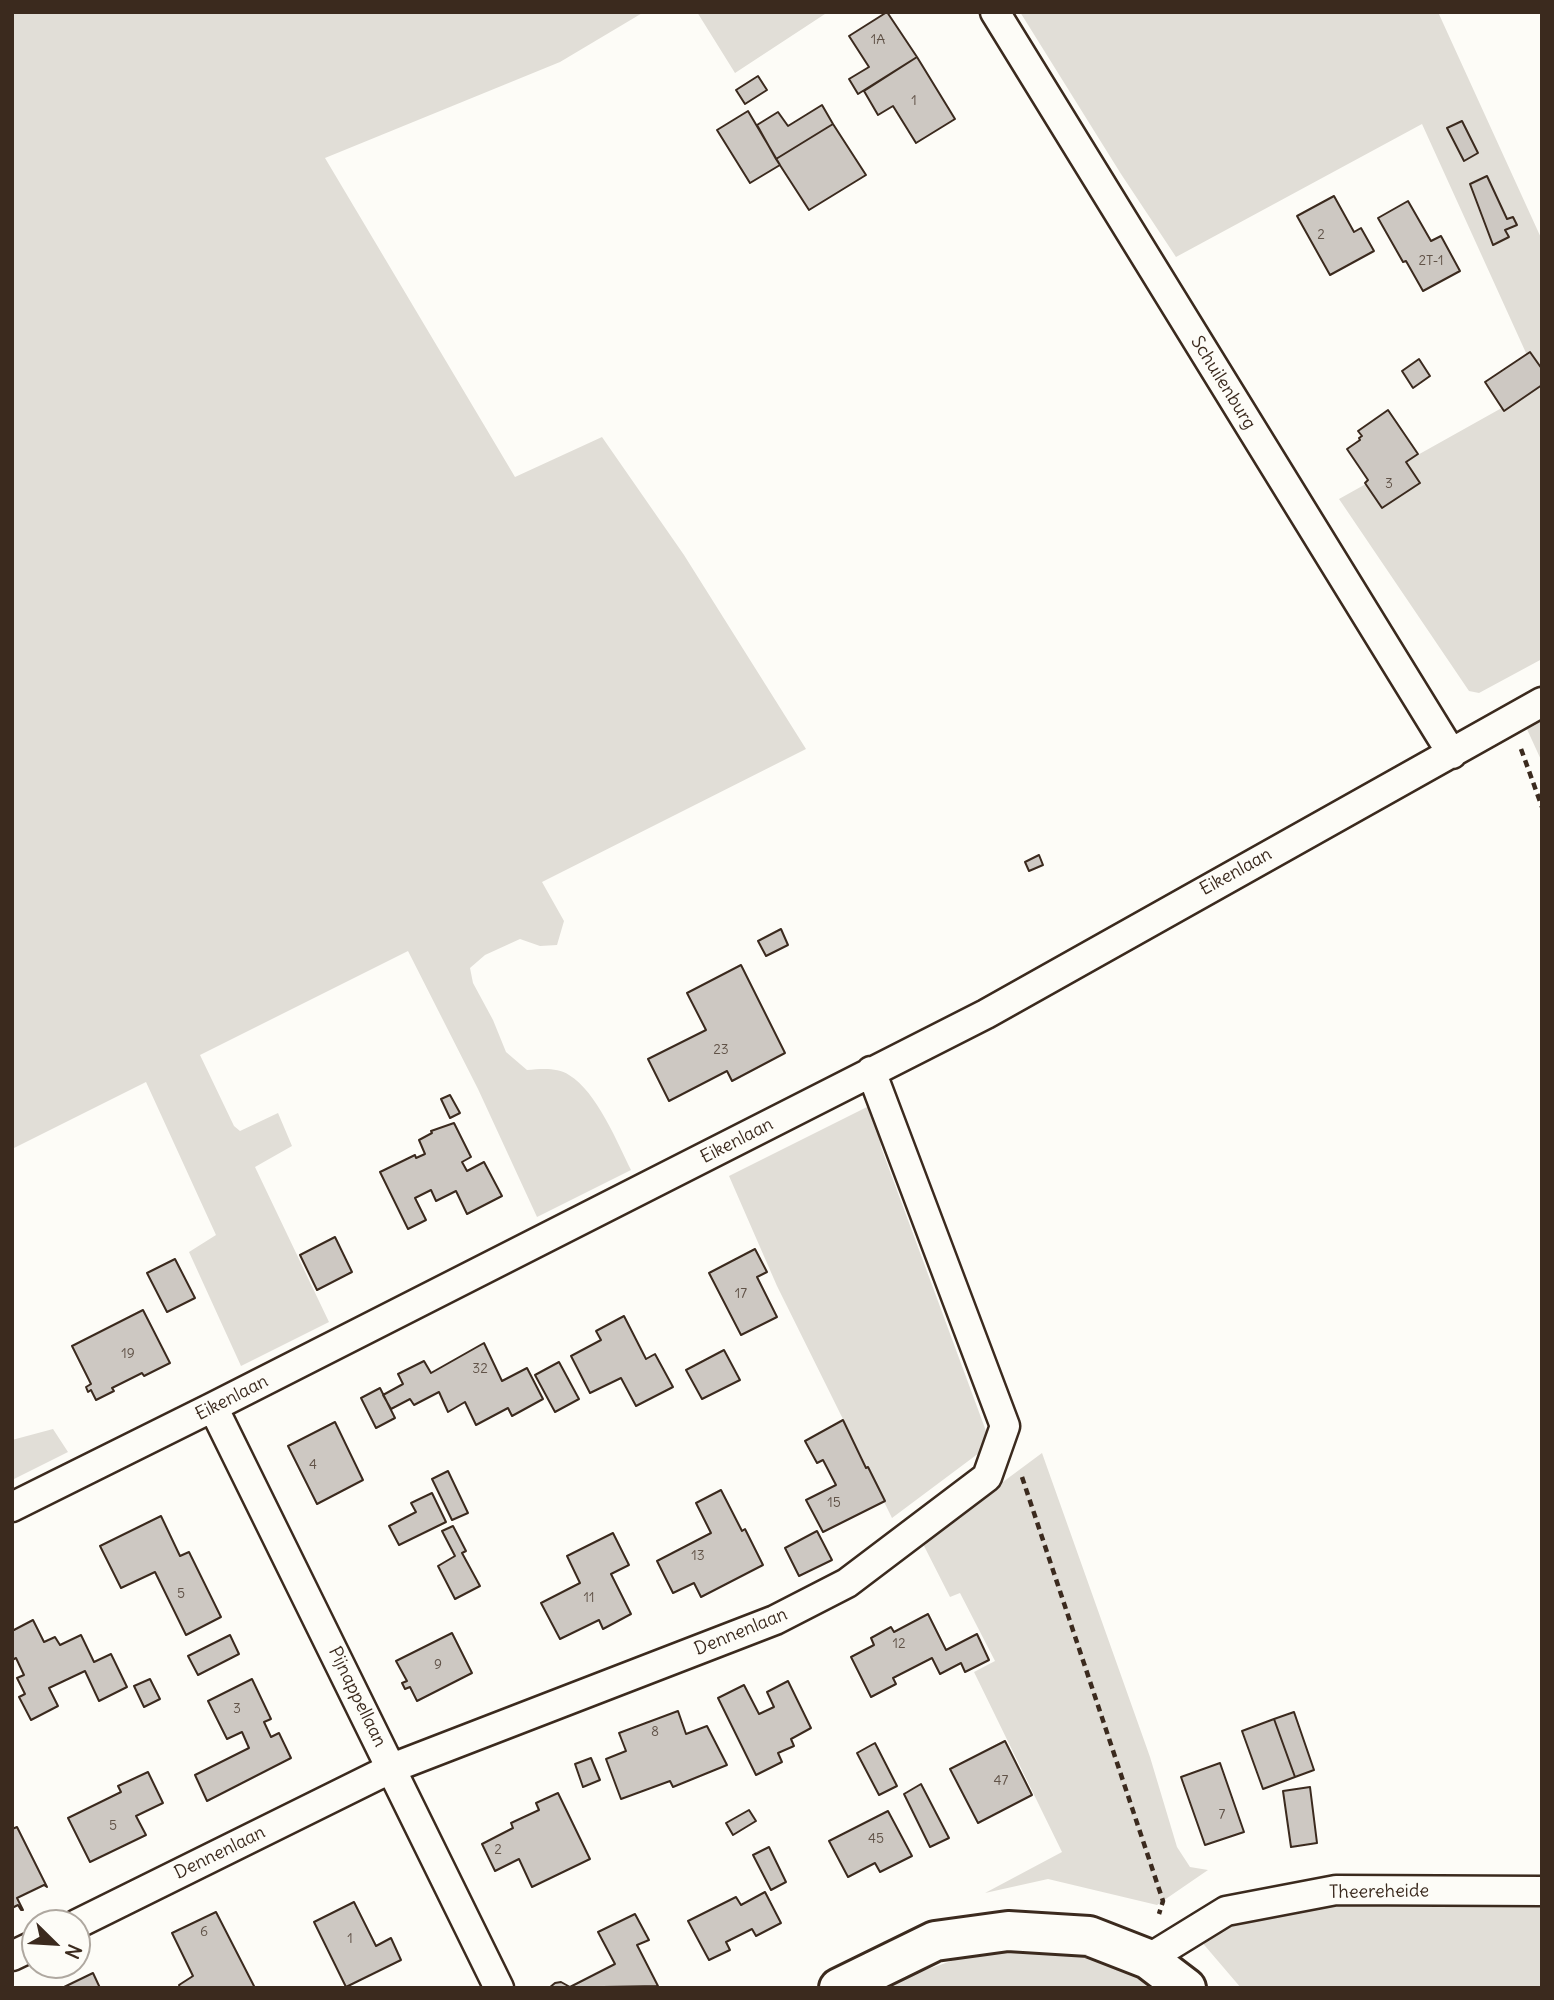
<!DOCTYPE html>
<html>
<head>
<meta charset="utf-8">
<style>
	body { margin:0 }
	#map { position:relative; width:1554px; height:2000px; overflow:hidden; background:#fdfcf7; font-family:Delius,sans-serif }
	canvas { display:block }
	.frame { position:absolute; inset:0; border:14px solid #3b2a1e; pointer-events:none }
	.north { position:absolute; left:21px; top:1909px; width:70px; height:70px; box-sizing:border-box; background:#fdfcf7; border:2px solid #afa8a0; border-radius:50%; rotate:114deg; font-size:19px; font-weight:700; line-height:28px; text-align:center; color:#3b2a1e }
	.north::after { content:''; display:block; margin:auto; width:24px; height:32px; background:#3b2a1e; clip-path:polygon(50% 0,100% 100%,50% 72%,0 100%) }
</style>
</head>
<body>
<div id="map">
<canvas width="1554" height="2000"></canvas>
<div class="frame"></div>
<div class="north">N</div>
</div>
<script>
const ctx = document.querySelector('canvas').getContext('2d');
ctx.lineJoin = 'round';
function fillPath(path, color) { ctx.fillStyle = color; ctx.fill(path, 'evenodd'); }
function trace(path, color, width, dash) { ctx.strokeStyle = color; ctx.lineWidth = width; ctx.lineCap = dash ? 'butt' : 'round'; ctx.setLineDash(dash || []); ctx.stroke(path); }
function label(font, color, halo, rows, align = 'center') {
  ctx.font = font + ' Delius,sans-serif'; ctx.lineWidth = 5; ctx.setLineDash([]); ctx.textBaseline = 'middle'; ctx.strokeStyle = halo; ctx.fillStyle = color; for (const [text, x, y, turn = 0] of rows) {
    ctx.save(); ctx.translate(x, y); ctx.rotate((+turn || 0) * Math.PI / 180); ctx.textAlign = isNaN(turn) ? turn : align; if (halo) ctx.strokeText(text, 0, 0); ctx.fillText(text, 0, 0); ctx.restore();
  }
}
fillPath(new Path2D(`
	M12,12H644L560,62L325,158L515,477L602,437L684,555L806,749L542,882L564,921L557,945L540,946L520,939L485,955L470,968L473,983L493,1020L506,1052L527,1070C541,1069 557,1067 569,1075C597,1092 617,1142 631,1170L537,1217L478,1089L408,951L200,1055L234,1126L240,1131L278,1113L292,1146L255,1167L329,1322L241,1366L189,1252L216,1235L146,1082L12,1149Z
	M697,12H828L735,73Z
	M1020,12H1438L1542,240V659L1479,693L1469,691L1339,499L1541,386L1422,124L1176,257L1121,174Z
	M1542,718V762L1526,727Z
	M867,1107L878,1122L881,1147L986,1431L983,1450L892,1518L777,1286L729,1176Z
	M53,1429L68,1452L12,1480V1440Z
	M1042,1453L1150,1757L1177,1847L1190,1867L1208,1870L1157,1905L1048,1879L985,1893L1062,1852L974,1672L995,1661L960,1593L950,1597L922,1542Z
	M1542,1899V1988H1241L1200,1940L1246,1903Z
	M1035,1949C1084,1955 1116,1957 1156,1988H889L922,1971L972,1954Z`), '#e1ded7');
const building = new Path2D(`
	M887,12L917,57L858,94L849,79L869,67L849,36Z
	M917,57L955,119L916,143L893,106L878,115L864,91Z
	M758,76L767,90L745,104L736,90Z
	M822,105L833,124L776,159L757,125L778,112L788,126Z
	M748,111L780,165L750,183L717,130Z
	M1462,121L1478,153L1464,161L1447,128Z
	M833,124L866,175L809,210L776,159Z
	M1487,176L1507,219L1513,217L1517,225L1505,230L1509,237L1493,245L1470,184Z
	M1334,196L1354,232L1361,228L1374,251L1330,275L1297,216Z
	M1408,201L1431,241L1441,236L1460,271L1423,291L1406,261L1403,262L1378,218Z
	M1530,352L1542,369V385L1504,411L1485,382Z
	M1419,359L1430,376L1413,388L1402,371Z
	M1388,410L1418,454L1406,462L1420,483L1382,508L1365,483L1368,480L1347,449L1360,440L1359,438L1362,436L1358,431Z
	M1039,855L1043,865L1029,871L1025,862Z
	M781,929L788,945L766,956L758,941Z
	M741,965L785,1053L732,1081L727,1071L669,1101L648,1059L706,1030L687,993Z
	M450,1095L460,1113L450,1118L441,1099Z
	M454,1123L471,1157L462,1162L467,1171L484,1162L502,1196L467,1214L456,1191L436,1201L431,1190L415,1198L426,1220L408,1229L380,1172L415,1155L416,1158L425,1154L419,1140L432,1133L431,1131Z
	M335,1237L352,1272L317,1290L300,1255Z
	M755,1249L767,1272L757,1277L777,1317L741,1335L709,1273Z
	M175,1259L195,1298L167,1312L147,1273Z
	M143,1310L170,1363L144,1376L142,1373L112,1388L114,1391L96,1400L91,1390L88,1392L86,1387L91,1384L72,1346Z
	M624,1316L646,1359L655,1354L673,1387L636,1406L621,1378L590,1393L571,1356L601,1340L596,1331Z
	M484,1343L502,1381L527,1368L543,1399L512,1416L508,1408L476,1425L465,1402L448,1412L439,1392L414,1405L410,1399L391,1409L383,1395L403,1384L398,1374L424,1361L431,1373Z
	M724,1350L740,1380L702,1399L686,1370Z
	M559,1362L579,1399L555,1412L535,1375Z
	M380,1388L395,1418L376,1428L361,1398Z
	M843,1420L866,1468L868,1467L885,1501L823,1532L806,1500L836,1485L823,1460L817,1463L805,1441Z
	M335,1422L363,1480L317,1504L288,1446Z
	M448,1471L468,1513L452,1520L432,1479Z
	M721,1490L742,1531L745,1529L763,1565L701,1597L694,1583L673,1593L657,1561L711,1533L696,1503Z
	M432,1493L446,1522L399,1545L389,1526L416,1512L411,1503Z
	M161,1516L180,1556L189,1552L221,1617L186,1635L155,1572L121,1588L100,1546Z
	M453,1526L466,1551L462,1553L480,1586L455,1599L438,1566L455,1556L442,1531Z
	M817,1531L832,1560L799,1576L785,1548Z
	M613,1533L629,1565L611,1574L631,1614L603,1629L599,1620L560,1639L541,1603L580,1583L567,1556Z
	M928,1614L946,1650L977,1634L989,1660L965,1672L961,1663L940,1674L932,1658L893,1678L896,1684L871,1697L851,1657L874,1645L871,1638L891,1627L894,1632Z
	M33,1620L44,1642L55,1637L60,1645L81,1635L94,1662L111,1654L127,1687L99,1701L85,1671L49,1688L58,1706L31,1720L19,1697L25,1694L17,1678L24,1675L16,1658L12,1660V1631Z
	M452,1633L472,1673L417,1701L410,1687L405,1689L402,1683L407,1681L396,1661Z
	M230,1635L239,1654L198,1675L188,1656Z
	M150,1679L160,1699L144,1707L134,1686Z
	M252,1679L271,1719L264,1722L271,1737L279,1733L291,1758L207,1801L195,1775L249,1748L242,1732L227,1739L208,1701Z
	M788,1681L811,1728L791,1739L794,1746L778,1753L782,1762L756,1775L718,1698L744,1685L759,1714L774,1707L767,1692Z
	M678,1711L686,1734L707,1726L727,1765L673,1787L670,1781L621,1799L606,1759L626,1751L619,1733Z
	M1294,1712L1314,1770L1295,1777L1274,1719Z
	M1274,1719L1295,1777L1263,1789L1242,1731Z
	M1005,1741L1032,1795L978,1823L950,1769Z
	M875,1743L897,1786L879,1795L857,1753Z
	M591,1758L600,1780L583,1787L575,1764Z
	M1220,1763L1244,1832L1205,1845L1181,1777Z
	M148,1772L163,1803L136,1816L146,1835L90,1862L68,1818L121,1792L118,1786Z
	M921,1784L949,1838L930,1847L904,1794Z
	M1310,1787L1317,1843L1291,1847L1283,1791Z
	M558,1793L590,1859L532,1887L519,1859L495,1871L482,1844L513,1828L511,1823L539,1810L536,1803Z
	M749,1810L756,1821L733,1835L726,1823Z
	M888,1811L912,1856L880,1872L875,1863L848,1877L829,1841Z
	M17,1827L47,1887L44,1885L17,1898L23,1910H21L18,1905L12,1908V1829Z
	M769,1847L786,1882L771,1890L753,1855Z
	M765,1892L781,1923L756,1936L752,1929L726,1942L730,1950L709,1960L688,1921L736,1897L741,1905Z
	M354,1902L376,1946L391,1938L401,1960L346,1987L314,1922Z
	M216,1912L255,1988H180L179,1985L193,1976L172,1933Z
	M635,1914L649,1940L637,1945L658,1986L549,1988L555,1983L561,1982L570,1987L615,1964L598,1932Z
	M93,1973L100,1988H62Z`);
fillPath(building, '#cdc8c2');
trace(building, '#3b2a1e', 2);
const street = new Path2D(`
	M995,12L1452,754
	M213,1407L499,1988
	M12,1507L213,1407L986,1014L1542,702
	M77,1924L392,1768L775,1620L847,1583L987,1477L1005,1426L871,1071
	M12,1956L35,1945
	M1148,1959L1226,1911L1336,1890L1542,1891`);
const secondary = new Path2D(`
	M839,1988L935,1941L1008,1931L1089,1936L1148,1959L1186,1988`);
trace(street, '#3b2a1e', 33);
trace(secondary, '#3b2a1e', 44);
trace(new Path2D(`
	M1521,749L1542,807
	M1022,1477L1163,1901L1159,1914`), '#3b2a1e', 4.5, [7, 5]);
trace(street, '#fdfcf7', 28);
trace(secondary, '#fdfcf7', 38);
label('14px', '#605247', null, [
	["1A",878,40],
	["1",914,101],
	["2",1321,235],
	["2T-1",1431,261],
	["3",1389,484],
	["23",721,1050],
	["17",741,1294],
	["19",128,1354],
	["32",480,1369],
	["4",313,1465],
	["15",834,1503],
	["13",698,1556],
	["5",181,1594],
	["11",589,1598],
	["12",899,1644],
	["9",438,1665],
	["3",237,1709],
	["8",655,1732],
	["47",1001,1781],
	["7",1222,1815],
	["5",113,1826],
	["45",876,1839],
	["2",498,1850],
	["6",204,1932],
	["1",350,1939]
]);
label('18px', '#3b2a1e', '#fdfcf7', [
	["Schuilenburg",1223,383,58],
	["Eikenlaan",1236,872,-29],
	["Eikenlaan",737,1141,-27],
	["Eikenlaan",232,1398,-27],
	["Dennenlaan",741,1632,-22],
	["Pijnappellaan",357,1697,64],
	["Dennenlaan",220,1853,-26],
	["Theereheide",1379,1892,-1]
]);
</script>
</body>
</html>
